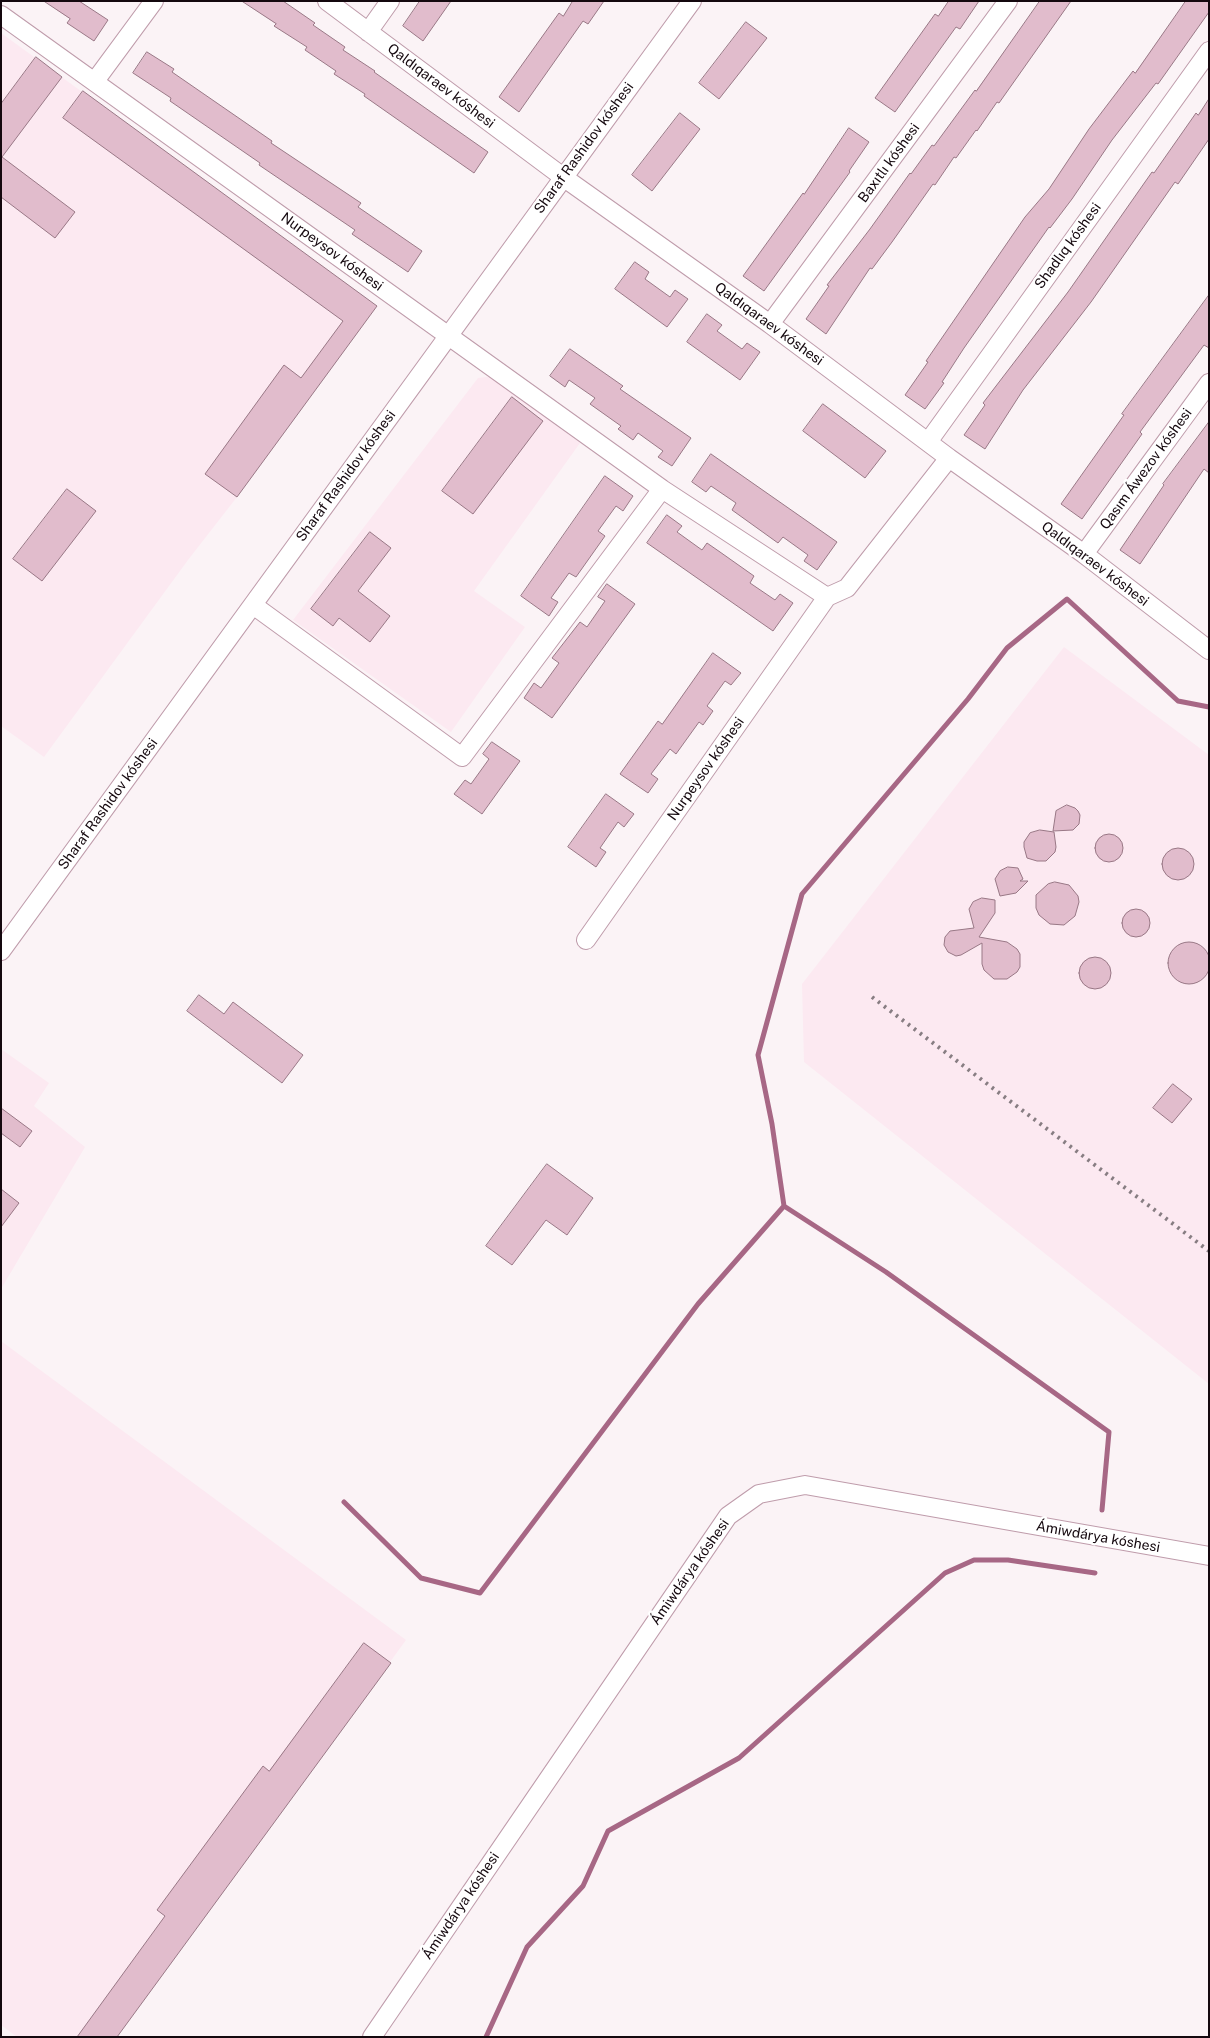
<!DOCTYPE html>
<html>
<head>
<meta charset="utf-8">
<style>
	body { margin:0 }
	#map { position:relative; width:1210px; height:2038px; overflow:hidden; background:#fbf3f6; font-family:"Public Sans",sans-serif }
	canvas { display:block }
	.frame { position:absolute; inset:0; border:2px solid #14080e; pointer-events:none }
</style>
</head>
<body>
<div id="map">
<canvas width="1210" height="2038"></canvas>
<div class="frame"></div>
</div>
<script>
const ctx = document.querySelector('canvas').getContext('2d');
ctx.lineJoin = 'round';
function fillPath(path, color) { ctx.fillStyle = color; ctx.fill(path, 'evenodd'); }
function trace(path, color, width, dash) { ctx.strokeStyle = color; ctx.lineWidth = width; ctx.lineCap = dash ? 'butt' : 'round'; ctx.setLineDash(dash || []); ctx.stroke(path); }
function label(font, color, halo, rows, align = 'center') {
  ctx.font = font + ' "Public Sans",sans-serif'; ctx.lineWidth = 4.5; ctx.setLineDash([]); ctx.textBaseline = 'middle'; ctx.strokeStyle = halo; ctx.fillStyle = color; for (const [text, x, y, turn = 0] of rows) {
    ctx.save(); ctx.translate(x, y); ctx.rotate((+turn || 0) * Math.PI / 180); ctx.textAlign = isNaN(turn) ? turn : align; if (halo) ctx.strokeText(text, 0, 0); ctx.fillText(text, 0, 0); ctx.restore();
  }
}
fillPath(new Path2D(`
	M1,33L377,306L237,497L188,560L44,757L1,726Z
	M494,376L580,443L474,591L525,627L451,732L293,620L478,378Z
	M1064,647L1209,755V1384L804,1062L802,984Z
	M1,1049L49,1083L34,1106L85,1147L1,1289Z
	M1,1341L406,1640L117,2037H17L1,2025Z`), '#fce9f1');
trace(new Path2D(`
	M784,1206L886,1272L1109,1432L1102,1510
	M344,1502L421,1578L480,1593L698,1304L784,1206L772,1124L758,1055L802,894L968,699L1007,648L1067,599L1178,701L1209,707
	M486,2037L527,1947L583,1886L608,1831L739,1758L945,1573L974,1560H1008L1095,1573`), '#a76785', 5);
const building = new Path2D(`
	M44,1H79L108,20L94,41L67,23L70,19Z
	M242,1H283L315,23L313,25L345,47L343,50L375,71L374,72L488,152L474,173L364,96L365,94L334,74L336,71L305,50L307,47L274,26L276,24Z
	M420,1H451L423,41L403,26Z
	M573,1H604L588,24L583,21L519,112L499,97L559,13L563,16Z
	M949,1H979L960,29L956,27L895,112L875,98L935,14L938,16Z
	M1040,1H1071L999,103L997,102L977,131L976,130L956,158L954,157L935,185L933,184L892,242L872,269L870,268L826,334L806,319L829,286L827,285L870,229L910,173L911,174L932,145L934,146L975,90L976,91Z
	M1186,1H1209V12L1158,84L1156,83L1112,140L1072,199L1050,228L1049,227L964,348L942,382L944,383L925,409L905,395L928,362L926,361L1025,217L1049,189L1089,129L1133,71L1135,73Z
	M746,22L767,38L719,99L699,83Z
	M147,52L174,69L172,72L272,141L271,143L361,203L358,207L422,251L408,272L352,234L355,230L259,165L260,163L170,101L171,98L133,73Z
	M36,57L62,77L2,157L75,212L55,238L1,197V104Z
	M83,91L377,306L237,497L205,474L284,365L301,378L343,321L63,118Z
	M1209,99V139L1178,184L1175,182L1091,302L1023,390L985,449L964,435L985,405L983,403L1068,292L1152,172L1154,173L1196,113L1198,115Z
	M680,113L700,129L652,191L632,175Z
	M849,128L869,142L849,171L850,172L764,291L743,276L803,193L804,194Z
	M635,262L649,272L645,279L670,297L675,290L688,299L667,327L615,289Z
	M1209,295V348L1204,345L1140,432L1142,434L1082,519L1061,504L1124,415L1122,414Z
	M707,314L722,325L717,331L742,349L747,343L760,352L740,380L687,342Z
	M570,349L623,386L620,389L691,438L672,466L658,457L663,451L638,433L633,440L618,429L621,426L590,404L595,398L569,380L565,387L550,376Z
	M512,397L543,421L473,514L442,491Z
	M823,404L886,451L865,478L803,431Z
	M1209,422V473L1204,469L1140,564L1120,550L1164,485L1163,484Z
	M711,454L837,542L817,570L804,561L808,555L783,537L778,543L732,510L736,503L711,486L706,492L692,482Z
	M605,476L633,496L623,511L616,506L598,531L605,536L576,577L569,573L551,598L558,602L549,616L521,596Z
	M67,489L96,511L42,581L13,559Z
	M667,515L682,526L677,532L702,550L707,543L720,552L754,576L750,583L775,600L780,594L793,603L773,631L647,543Z
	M370,532L391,548L358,591L390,616L370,642L339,618L333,626L311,609Z
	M607,584L635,604L552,718L524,698L534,683L541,688L559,663L552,658L580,622L587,627L605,601L598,597Z
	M713,653L741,673L731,685L725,681L707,706L713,711L703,725L699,722L676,754L670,749L651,774L658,779L648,793L620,774L658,721L662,724Z
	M492,742L520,761L482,814L454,794L465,780L471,784L489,759L483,754Z
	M606,794L634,814L624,827L618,822L600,848L606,852L596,867L568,847Z
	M1067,805L1075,808L1078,811L1080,815L1079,824L1073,830L1053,831L1056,811Z
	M1040,830L1054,832L1056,847L1055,852L1046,861H1037L1027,858L1024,847V842L1030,833Z
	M1095 848a14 14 0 1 1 28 0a14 14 0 1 1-28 0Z
	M1162 864a16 16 0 1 1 32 0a16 16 0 1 1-32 0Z
	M1008,867L1018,868L1023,879L1020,881H1028L1016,893L1000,896L995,879L1000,871Z
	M1055,882L1069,885L1078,896L1079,902L1075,916L1064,925L1050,924L1039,915L1036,908V895L1048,884Z
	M982,898L995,900V913L979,937L1007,942L1017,949L1020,954V967L1017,972L1007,979H994L984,970L982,964V943L961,955L956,956L948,952L944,945L945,937L950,931L974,928L969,909L973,902Z
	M1122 923a14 14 0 1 1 28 0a14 14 0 1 1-28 0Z
	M1168 963a21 21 0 1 1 42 0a21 21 0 1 1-42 0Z
	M1079 973a16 16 0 1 1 32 0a16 16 0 1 1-32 0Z
	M199,995L224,1014L233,1002L303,1055L282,1083L187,1011Z
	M1173,1084L1192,1099L1172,1123L1153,1108Z
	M1,1108L32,1131L20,1147L1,1133Z
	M547,1164L593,1198L567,1235L546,1220L512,1265L486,1246Z
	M1,1189L19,1203L1,1227Z
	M364,1643L391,1663L117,2037H77L165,1916L157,1910L263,1766L269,1771Z`);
fillPath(building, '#e1bccc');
trace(building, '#997886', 1);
const minor = new Path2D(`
	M327,1L563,177L770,324L949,458L1084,554L1209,650
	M1,15L662,489L827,597
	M368,32L390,1
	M95,81L154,1
	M770,324L1008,1
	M928,442L1209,51
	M1084,554L1209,383
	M253,605L462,757L662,489
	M586,940L827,597L847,588L949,458
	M1,951L692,1
	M372,2037L728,1516L759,1494L805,1485L1209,1556`);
trace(minor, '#bf9cab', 20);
trace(minor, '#fff', 18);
trace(new Path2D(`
	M872,997L1209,1251`), '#877d82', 4, [2.5, 5]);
label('14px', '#14080e', '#fff', [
	["Qaldıqaraev kóshesi",441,86,37],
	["Sharaf Rashidov kóshesi",584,148,-54],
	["Baxıtlı kóshesi",889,163,-54],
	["Shadlıq kóshesi",1068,246,-54],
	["Nurpeysov kóshesi",332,252,36],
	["Qaldıqaraev kóshesi",769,324,36],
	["Qasım Áwezov kóshesi",1146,469,-54],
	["Sharaf Rashidov kóshesi",346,476,-54],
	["Qaldıqaraev kóshesi",1095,564,37],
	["Nurpeysov kóshesi",706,769,-55],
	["Sharaf Rashidov kóshesi",108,804,-54],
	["Ámiwdárya kóshesi",1098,1537,10],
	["Ámiwdárya kóshesi",690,1572,-55],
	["Ámiwdárya kóshesi",461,1906,-56]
]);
</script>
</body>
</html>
